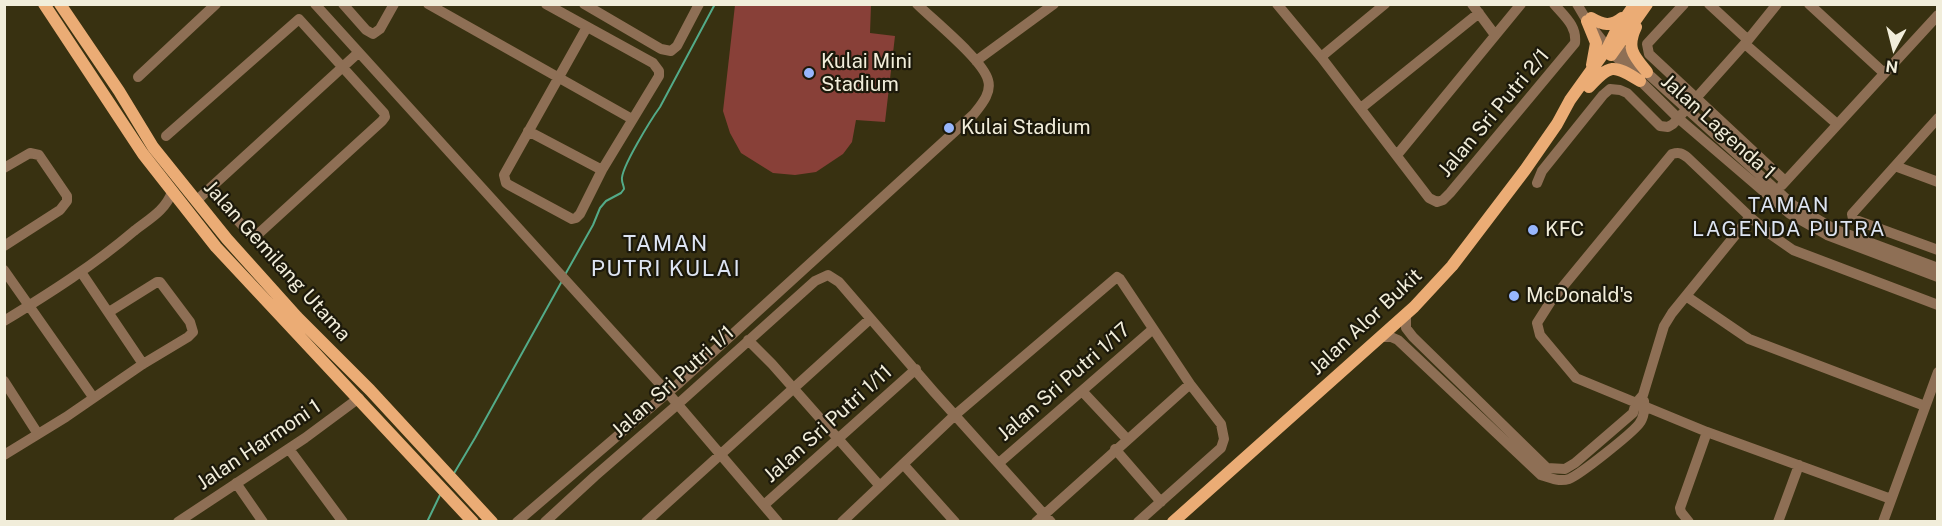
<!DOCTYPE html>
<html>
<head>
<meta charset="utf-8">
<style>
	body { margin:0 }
	#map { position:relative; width:1942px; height:526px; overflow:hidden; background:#383111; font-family:"Public Sans",sans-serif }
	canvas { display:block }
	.frame { position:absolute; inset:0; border:6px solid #f1edda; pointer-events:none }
	.north { position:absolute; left:1864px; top:18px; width:60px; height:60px; -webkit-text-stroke:4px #1c190b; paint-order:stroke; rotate:187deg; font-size:16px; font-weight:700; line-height:24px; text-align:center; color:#f1edda }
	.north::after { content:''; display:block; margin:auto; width:21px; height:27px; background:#f1edda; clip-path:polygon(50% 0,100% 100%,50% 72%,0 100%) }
</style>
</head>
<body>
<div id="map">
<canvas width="1942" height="526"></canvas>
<div class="frame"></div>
<div class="north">N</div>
</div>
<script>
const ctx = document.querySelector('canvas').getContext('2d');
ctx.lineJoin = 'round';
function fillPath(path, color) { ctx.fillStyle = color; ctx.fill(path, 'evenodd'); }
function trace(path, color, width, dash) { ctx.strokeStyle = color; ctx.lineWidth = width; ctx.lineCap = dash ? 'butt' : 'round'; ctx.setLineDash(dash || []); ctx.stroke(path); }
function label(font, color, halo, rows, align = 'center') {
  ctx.font = font + ' "Public Sans",sans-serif'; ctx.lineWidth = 4.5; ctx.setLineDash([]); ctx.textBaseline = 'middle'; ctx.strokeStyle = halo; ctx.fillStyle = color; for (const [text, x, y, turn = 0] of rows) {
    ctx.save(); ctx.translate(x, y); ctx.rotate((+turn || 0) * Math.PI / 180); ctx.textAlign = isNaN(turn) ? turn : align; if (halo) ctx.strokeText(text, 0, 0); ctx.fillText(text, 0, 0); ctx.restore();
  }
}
fillPath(new Path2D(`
	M735,5H871L870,33L895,36L885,122L856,120L852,142L843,154L816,172L795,175L773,173L741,153L730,133L723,111Z`), '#884038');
trace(new Path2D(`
	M566,273L593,225L600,208L606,201L621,193L624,189C624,186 622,183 622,180C620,169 652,118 660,107L715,4
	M453,475L475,438L562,281
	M427,522L440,495`), '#53ab89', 2);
trace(new Path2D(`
	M315,4L668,393L778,522
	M343,4L366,30L373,34L380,29L394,4
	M428,4L632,119
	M546,4L653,63L659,71V76L602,170L580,214L576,218L572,219L509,185L506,183L504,175L587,27
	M584,4L661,49L671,51L677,46L699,4
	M1277,4L1321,57L1429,198L1437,202L1443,200L1450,193L1575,43C1577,26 1565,17 1554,4
	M1472,4L1495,35
	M1577,4L1587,21L1612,53L1678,118L1790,214L1827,235L1938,277
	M1684,4L1647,44L1649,54L1785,181
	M1709,4L1748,40
	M1809,4L1884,73
	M1613,42L1793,205L1836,230L1938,268
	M1745,44L1837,124
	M1321,57L1385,4
	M976,61L1054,4
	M138,77L216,4
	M1361,108L1479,13
	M1938,118L1852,214L1853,219L1938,250
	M528,131L602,170
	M166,136L299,19L384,113L385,117L382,121L256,236L251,235L209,189
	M1397,155L1521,4
	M1895,166L1938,182
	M4,168L30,153L39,155L67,196V201L60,210L4,246
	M1537,183L1542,171L1603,95L1610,89L1620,90L1627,93L1660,126L1668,127L1673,124L1748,40L1777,4
	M1782,185L1938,15
	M196,201L358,53
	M4,270L93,397
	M81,272L143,364
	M1686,296L1749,339L1925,406
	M1406,315V328L1413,337L1547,468L1565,469L1575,463L1633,413L1636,403L1643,395L1664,326L1672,313L1750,217
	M4,321C50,293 94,265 134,231C149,219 165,211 172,192
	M1381,337H1391L1398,340L1541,475C1550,478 1559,482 1569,479C1581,474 1631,434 1639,424C1644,418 1645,408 1644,401
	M748,340L772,364L879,485
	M4,381L38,434
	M1082,391L1127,439
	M289,449L343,522
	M1115,449L1161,502
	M4,455L66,417L143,364L188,337L193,332L190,322L160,282H157L109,312
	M999,463L1153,329
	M903,464L955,522
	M236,483L263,522
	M1891,499L1707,432L1576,378L1540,335L1537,323L1551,301L1672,154C1679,152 1682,153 1688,158L1750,217L1770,234L1793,250L1938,305
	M764,505L916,369
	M178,522L305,438L359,398
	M517,522L678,384L974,114C981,105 992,93 988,80C983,60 933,20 917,4
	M545,522L595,476L678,404L815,281L828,275L839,282L934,392L1051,522
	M646,522L870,319
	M842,522L955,415L1117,277L1120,279L1190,384L1221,424L1224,439L1221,448L1138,522
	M1036,522L1190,384
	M1689,522L1681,512L1680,508L1707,432
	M1778,522L1799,465
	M1883,522L1938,372`), '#8e6f55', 10);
trace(new Path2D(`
	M44,4L143,154L216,247L473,522
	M60,4L119,91L153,147L227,239L297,317L370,390L492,522
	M1591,18C1603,25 1611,27 1622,18
	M1587,21L1596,43L1592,65
	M1636,27C1626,48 1633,55 1647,72
	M1611,55L1647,4
	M1589,87C1610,64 1613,64 1640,81
	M1173,522L1414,307L1452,266L1525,170L1557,124L1570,100L1608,47L1615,33L1635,4`), '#ebac75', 12);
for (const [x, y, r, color] of [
	[809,73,6,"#97b6fd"],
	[949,128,6,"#97b6fd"],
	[1533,230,6,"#97b6fd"],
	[1514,296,6,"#97b6fd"]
]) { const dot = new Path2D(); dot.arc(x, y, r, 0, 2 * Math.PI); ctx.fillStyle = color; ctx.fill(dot); trace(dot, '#1c190b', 2); }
label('20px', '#f1edda', '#1c190b', [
	["Kulai Mini",821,62],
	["Stadium",821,85],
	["Kulai Stadium",961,128],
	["KFC",1545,230],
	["McDonald's",1526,296]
], 'left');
label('20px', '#f1edda', '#1c190b', [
	["Jalan Sri Putri 2/1",1494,113,-50],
	["Jalan Lagenda 1",1718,127,42],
	["Jalan Gemilang Utama",277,261,48],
	["Jalan Alor Bukit",1366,322,-43],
	["Jalan Sri Putri 1/1",673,382,-42],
	["Jalan Sri Putri 1/17",1064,382,-41],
	["Jalan Sri Putri 1/11",828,424,-42],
	["Jalan Harmoni 1",259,445,-34]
]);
ctx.letterSpacing = '1.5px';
label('21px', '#dde4f2', '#1c190b', [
	["TAMAN",1789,206],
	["LAGENDA PUTRA",1789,230]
]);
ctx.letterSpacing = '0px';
ctx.letterSpacing = '1.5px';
label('22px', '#dde4f2', '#1c190b', [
	["TAMAN",666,244],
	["PUTRI KULAI",666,269]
]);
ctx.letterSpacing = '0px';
</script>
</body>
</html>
